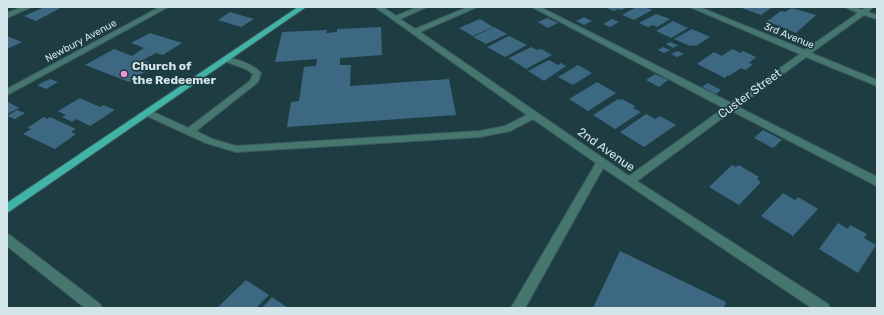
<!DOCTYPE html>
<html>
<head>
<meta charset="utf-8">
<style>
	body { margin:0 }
	#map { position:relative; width:884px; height:315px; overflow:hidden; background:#1d3d42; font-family:Rubik,sans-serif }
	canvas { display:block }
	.frame { position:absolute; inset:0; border:8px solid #d3e5e8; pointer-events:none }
</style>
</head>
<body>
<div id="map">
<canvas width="884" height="315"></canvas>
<div class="frame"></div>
</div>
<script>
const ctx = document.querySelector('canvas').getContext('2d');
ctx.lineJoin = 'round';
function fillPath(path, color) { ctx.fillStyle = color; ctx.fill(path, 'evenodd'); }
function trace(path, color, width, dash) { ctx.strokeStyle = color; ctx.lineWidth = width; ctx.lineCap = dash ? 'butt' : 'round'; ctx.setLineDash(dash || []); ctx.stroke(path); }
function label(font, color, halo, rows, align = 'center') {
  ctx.font = font + ' Rubik,sans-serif'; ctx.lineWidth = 3.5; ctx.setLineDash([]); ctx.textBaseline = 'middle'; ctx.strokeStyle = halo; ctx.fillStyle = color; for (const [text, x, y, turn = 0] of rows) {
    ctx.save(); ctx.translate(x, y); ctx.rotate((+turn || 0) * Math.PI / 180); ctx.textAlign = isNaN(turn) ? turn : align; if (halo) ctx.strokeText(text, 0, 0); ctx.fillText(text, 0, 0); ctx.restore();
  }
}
fillPath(new Path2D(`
	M45,7H62L36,21L24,16Z
	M605,7H628L621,10L618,9L613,11Z
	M636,7H644L652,10L634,20L622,15Z
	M739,7H767L771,8L761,15Z
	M792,8L816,15L796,33L767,21L781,11L785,12Z
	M230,12L254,19L241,27L218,20Z
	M656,14L670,19L657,27L653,25L648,27L639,23Z
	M584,17L592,21L584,25L576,21Z
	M547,18L558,23L548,28L538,22Z
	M480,19L493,27L473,36L459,28Z
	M612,19L619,22L610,27L603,24Z
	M673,21L688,28L671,38L656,31Z
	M381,27L382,55L340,58V65H351L350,86L449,79L456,115L287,127L291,102L299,101L304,67L316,66L317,59L275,62L282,32L327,30L326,33L337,32V29Z
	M494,27L507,34L486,44L473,37Z
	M692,29L710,37L696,46L693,45L690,46L674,39Z
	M150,33L182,43L163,55L156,53L143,60L156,65L129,82L85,65L114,49L132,56L144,48L131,43Z
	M7,36L22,42L7,49Z
	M509,36L527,45L505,57L487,47Z
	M670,42L678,45L673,48L666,44Z
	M531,47L537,50L541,49L552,55L526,69L509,58Z
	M663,47L670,50L664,53L658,50Z
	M732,49L741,53L743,51L756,57L749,63L753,64L746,70L741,68L729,76L728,75L725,78L697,64L714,52L722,56Z
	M678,51L684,54L677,57L671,54Z
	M549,60L558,65L561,63L566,66L544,81L528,71Z
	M578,65L592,73L573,85L558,77Z
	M655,74L668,80L659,87L646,80Z
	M50,79L58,82L46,89L37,85Z
	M597,82L616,93L588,111L569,99Z
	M708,83L721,90L716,94L702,87Z
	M80,98L100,107L103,105L115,110L90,126L76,119L72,122L62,117L66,115L58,111Z
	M618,99L620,100L622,99L635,106L633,108L641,112L615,129L593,115Z
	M8,102L19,108L7,114Z
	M17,110L25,113L15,119L7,116Z
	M646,114L655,119L660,116L676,125L644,147L620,132Z
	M44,117L47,119L50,117L76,129L71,132L76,134L55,149L23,134L31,129L27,128Z
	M763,130L782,140L773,148L754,138Z
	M732,165L736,167L739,165L759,177L757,179L761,182L739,205L709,187Z
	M783,193L795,200L798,197L818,209L793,236L761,216Z
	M838,223L848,229L850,225L867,234L864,238L876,245L858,273L819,249Z
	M620,251L726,302L724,308H593Z
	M246,280L269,295L256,308H217Z
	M272,297L288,308H262Z`), '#3d6882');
const minor = new Path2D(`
	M22,7H31L7,18V13Z
	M160,7H168L7,95V89Z
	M375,7H383L396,16L418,7H427L400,19L415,29L468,7H477L420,32L629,176L724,108L532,7H540L731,103L800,54L690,7H699L805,50L858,13L845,7H855L862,10L866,7H873L868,12L877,15V19L864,15L811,53L877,80V86L806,57L738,107L877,177V186L732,111L637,181L828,304L830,308H812L603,168L525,308H511L596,163L533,119L510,131L480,137L236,152L206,143L145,115L143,113L148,110L151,111L188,128L250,81L253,74L246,69L224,61V57H227C239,60 253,64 261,73L258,82L196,131L212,139L236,146L480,131L505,126L527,115Z
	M7,234L11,236L100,304L102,308H85L7,246Z`);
const major = new Path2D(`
	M298,7H306L7,213V203Z`);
trace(minor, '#3e5b60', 2);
trace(major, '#3e5b60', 2);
fillPath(minor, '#45776f');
fillPath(major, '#40b4a6');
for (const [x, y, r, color] of [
	[124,74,4,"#f391d6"]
]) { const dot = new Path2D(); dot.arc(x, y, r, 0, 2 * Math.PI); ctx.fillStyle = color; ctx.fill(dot); trace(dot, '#1d3d42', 1.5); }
label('10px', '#d3e5e8', '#1d3d42', [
	["3rd Avenue",789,36,22],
	["Newbury Avenue",81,41,-28]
]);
label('bold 12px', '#d3e5e8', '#1d3d42', [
	["Church of",132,67],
	["the Redeemer",132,81]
], 'left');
label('12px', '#d3e5e8', '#1d3d42', [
	["Custer Street",750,94,-36],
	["2nd Avenue",606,150,35]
]);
</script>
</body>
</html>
